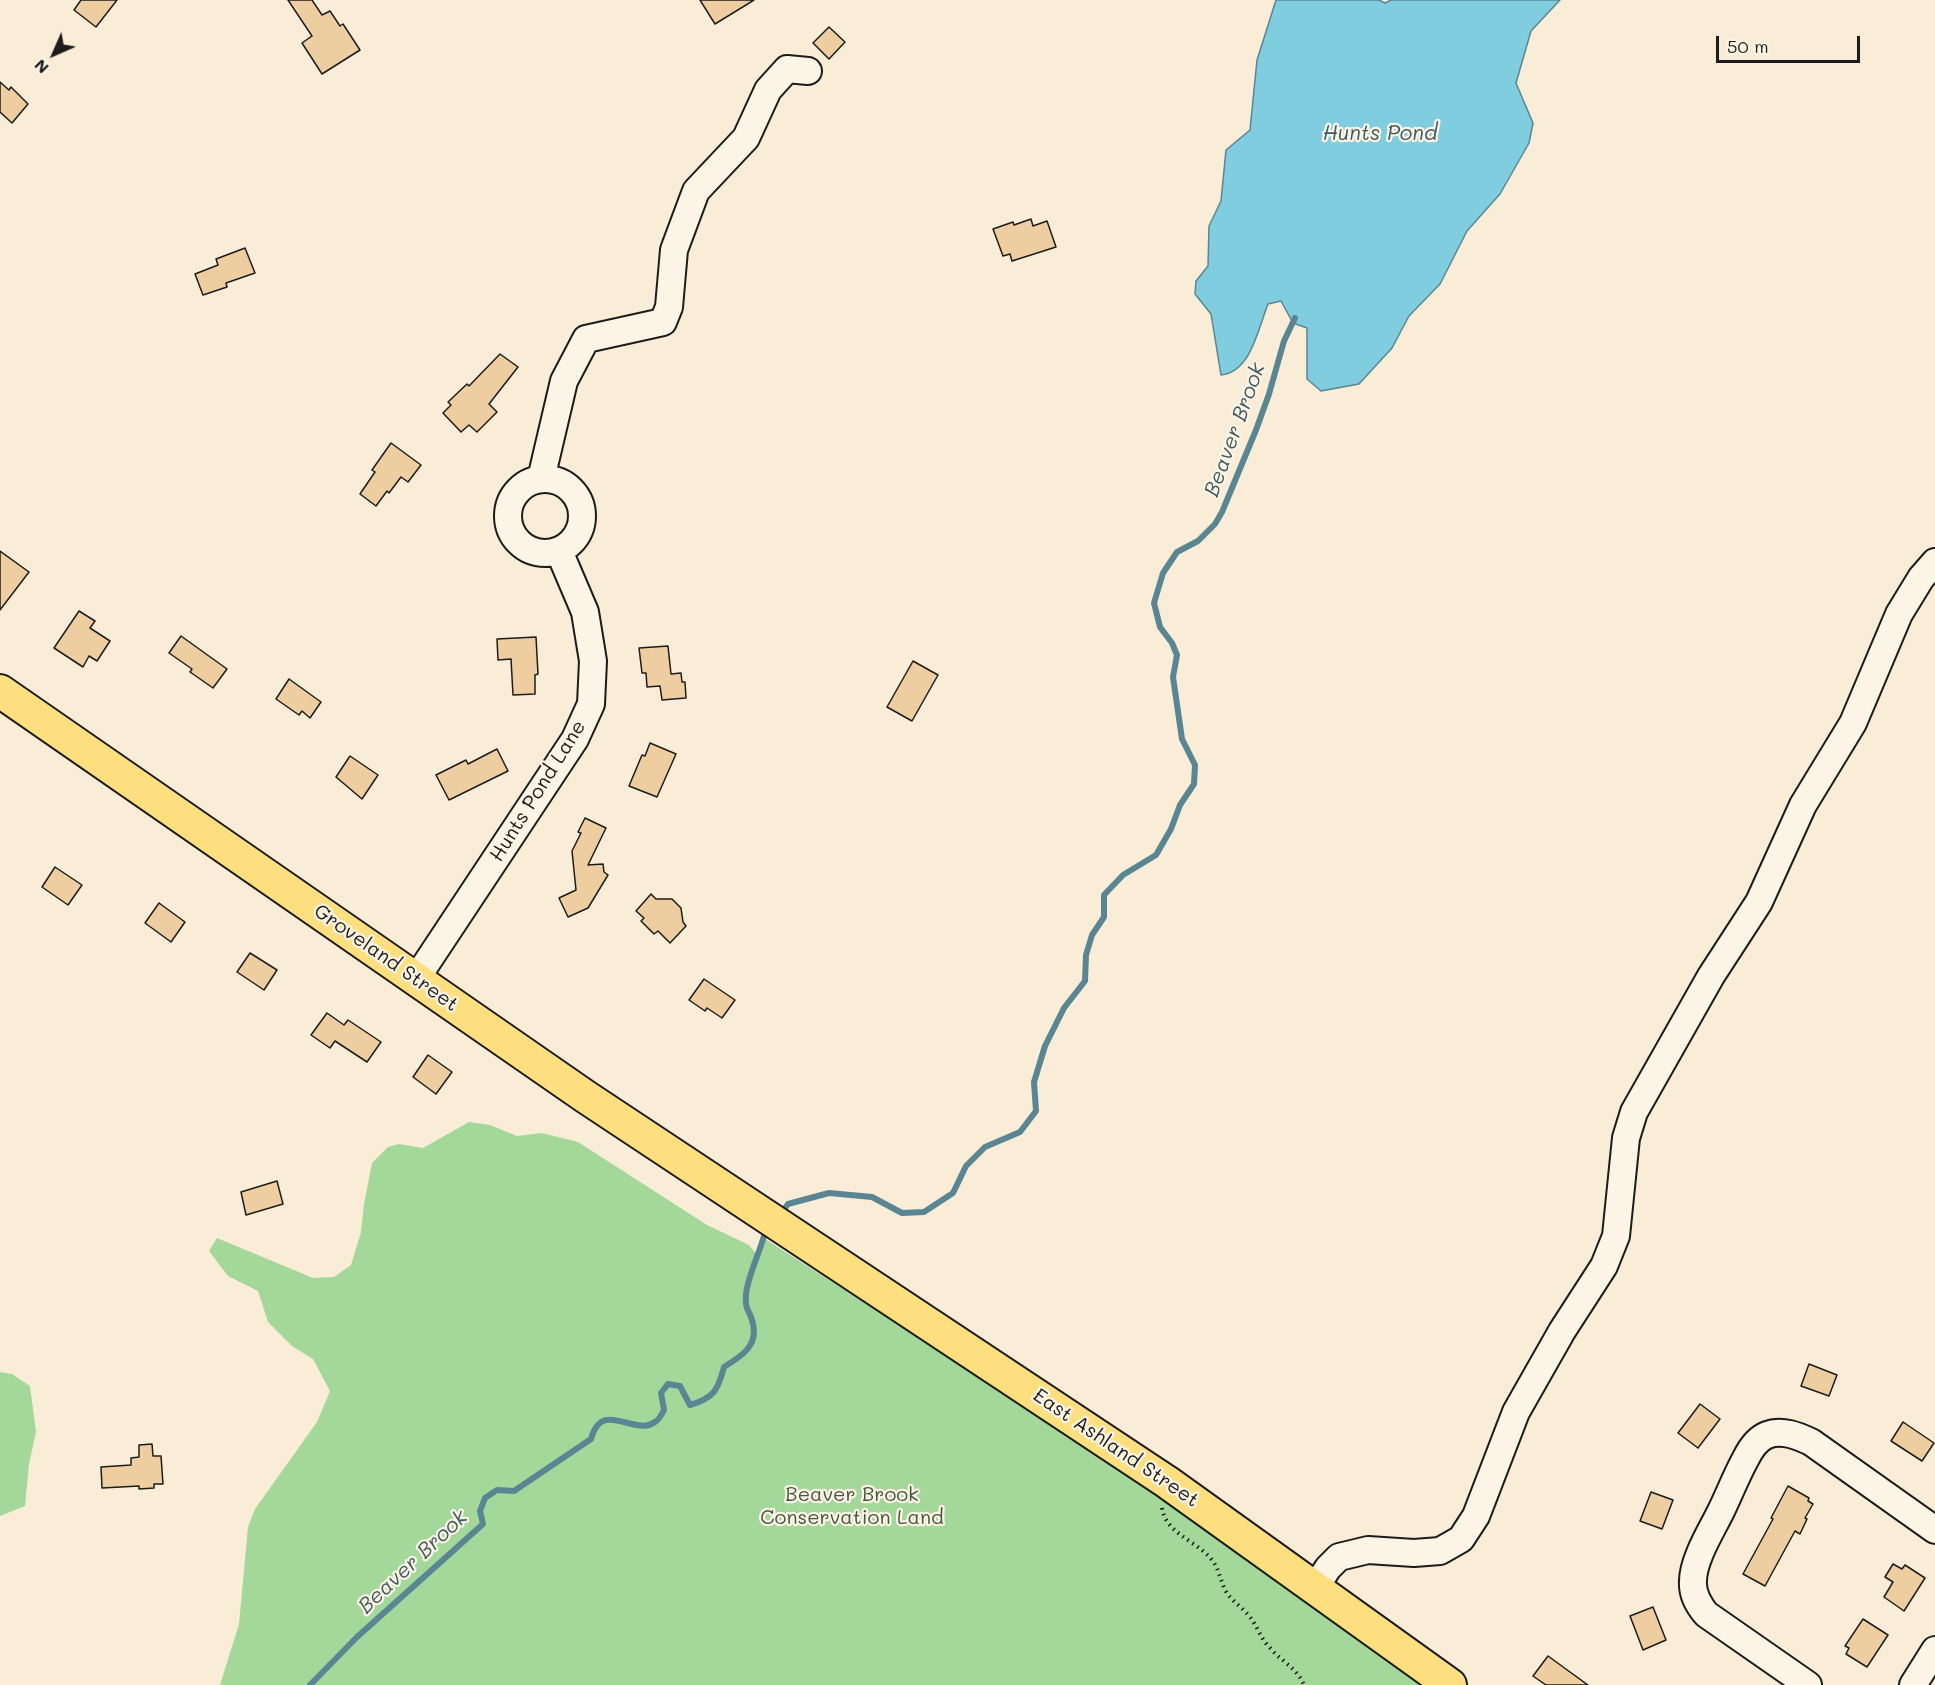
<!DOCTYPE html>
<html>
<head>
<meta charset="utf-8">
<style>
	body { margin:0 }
	#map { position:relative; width:1935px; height:1685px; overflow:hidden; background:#f9edd7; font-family:Mali,sans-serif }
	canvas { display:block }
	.north { position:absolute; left:24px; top:24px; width:60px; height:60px; -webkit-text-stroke:4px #fcf5e5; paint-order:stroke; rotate:225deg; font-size:16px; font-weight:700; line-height:24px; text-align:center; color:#1c1c1c }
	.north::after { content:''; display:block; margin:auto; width:21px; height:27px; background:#1c1c1c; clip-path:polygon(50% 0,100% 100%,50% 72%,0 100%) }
	.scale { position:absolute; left:1716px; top:36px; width:144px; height:27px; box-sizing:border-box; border:3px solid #1c1c1c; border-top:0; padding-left:8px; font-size:18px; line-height:21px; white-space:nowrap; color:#1c1c1c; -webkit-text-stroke:4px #fcf5e5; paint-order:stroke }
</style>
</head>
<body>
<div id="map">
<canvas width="1935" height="1685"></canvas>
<div class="north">N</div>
<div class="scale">50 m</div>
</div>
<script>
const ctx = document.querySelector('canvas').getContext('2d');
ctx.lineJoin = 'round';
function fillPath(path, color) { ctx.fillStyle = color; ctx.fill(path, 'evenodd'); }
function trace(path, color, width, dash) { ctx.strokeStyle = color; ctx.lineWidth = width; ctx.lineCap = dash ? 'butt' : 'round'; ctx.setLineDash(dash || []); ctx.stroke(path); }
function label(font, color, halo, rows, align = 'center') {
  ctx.font = font + ' Mali,sans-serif'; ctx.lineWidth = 4.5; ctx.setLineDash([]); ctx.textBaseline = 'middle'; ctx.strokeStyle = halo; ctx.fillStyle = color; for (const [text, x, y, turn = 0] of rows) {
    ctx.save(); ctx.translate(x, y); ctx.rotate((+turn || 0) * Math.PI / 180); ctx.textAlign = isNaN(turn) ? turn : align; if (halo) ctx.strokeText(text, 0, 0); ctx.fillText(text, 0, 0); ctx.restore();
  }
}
fillPath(new Path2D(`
	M469,1122L490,1125L517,1136L542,1133L578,1142L707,1225L749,1245L758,1256L765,1239L1155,1489L1423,1666L1415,1681L1419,1685H220L239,1624L248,1527L255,1509L317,1422L330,1391L313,1359L292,1346L268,1322L258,1291L228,1276L209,1251L217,1238L313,1278L334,1277L351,1265L361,1232L364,1204L372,1163L388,1147L399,1144L423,1148Z
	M0,1372L12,1374L30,1386L36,1432L29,1464L25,1506L0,1516Z`), '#a4d89b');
const water = new Path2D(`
	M1276,0H1379L1385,3L1391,0H1560L1531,31L1516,83L1533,123L1529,143L1500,194L1467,231L1440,284L1409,316L1392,348L1359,384L1321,391L1307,379V328L1293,323L1281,301L1268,304C1258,329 1251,372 1221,375L1211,314L1195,294L1196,281L1208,266L1209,226L1221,201L1226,150L1250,130L1257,60Z`);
fillPath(water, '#81cde0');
trace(water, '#598692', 1.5);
trace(new Path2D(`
	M779,1216L788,1204L829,1193L872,1197L902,1213L924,1212L953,1193L966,1166L985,1147L1020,1132L1036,1111L1034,1082L1045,1046L1064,1008L1085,981L1086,955L1092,935L1104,917V895L1123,875L1156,855L1171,829L1180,805L1194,784L1195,765L1182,739L1173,677L1177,655L1172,643L1160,627L1154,603L1163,573L1177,552L1198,541L1215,524L1222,512L1256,430L1269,394L1284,341L1295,318
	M310,1685L357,1637L483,1524L480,1511L485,1498L497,1490L514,1491L591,1439C602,1398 634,1437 655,1422C659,1420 662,1414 664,1410L661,1393L668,1384L680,1386L690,1405C714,1398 718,1390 724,1367C742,1356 760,1345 752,1320C748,1307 745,1311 746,1294C748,1276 759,1254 764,1236L769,1228`), '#598692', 6);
const building = new Path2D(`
	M81,0H117L96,27L74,10Z
	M288,0H312L322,15L330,11L340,26L343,24L360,50L322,74L302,43L312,36Z
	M700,0H754L715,24Z
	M829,27L845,42L829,59L813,43Z
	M0,82L9,90L11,87L28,104L12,123L0,112Z
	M1031,219L1033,226L1047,221L1056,247L1012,261L1010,254L1003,256L993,229L1013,222L1014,225Z
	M245,248L255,273L226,283L227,287L203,295L195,274L218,265L216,259Z
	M500,354L518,367L489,404L497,412L477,432L469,425L461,432L443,413L451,405L448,402L467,384L469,386Z
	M391,443L421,465L408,482L401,477L389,493L387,491L376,506L360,494L375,472L372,470Z
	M0,551L29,572L0,610Z
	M79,611L95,621L90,628L110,641L97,661L89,656L83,667L54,648Z
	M181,636L227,669L213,688L190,672L192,669L169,653Z
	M536,637L538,674L535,675V694L513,695L511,659L498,660L497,639Z
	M668,646L671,674L681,673L682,682H685L686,698L662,700L660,686L647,687L646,673H642L639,648Z
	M913,661L938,675L912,721L887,707Z
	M289,679L321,702L310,718L302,711L299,715L276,699Z
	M650,743L676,754L657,797L629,786L642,755L645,756Z
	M497,749L508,771L449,800L436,775L466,760L468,764Z
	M350,756L378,775L362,799L336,777Z
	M585,818L606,828L588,865L603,864L604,872L608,875L588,908L568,917L559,898L576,890L572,851L581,833L578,832Z
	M55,867L82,885L68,905L42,887Z
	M651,894L656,899H672L681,908L683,922L686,926L670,943L658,931L654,934L641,921L644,918L636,911Z
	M159,903L185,922L171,942L145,923Z
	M250,953L277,970L264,990L237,972Z
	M704,979L735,1000L722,1018L707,1008L705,1011L689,1000Z
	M327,1013L344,1025L348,1020L381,1042L367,1062L335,1041L330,1048L311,1035Z
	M428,1055L452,1072L436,1094L413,1077Z
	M277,1181L283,1204L246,1215L241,1192Z
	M1809,1364L1837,1375L1829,1396L1801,1386Z
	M1700,1404L1720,1419L1698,1448L1678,1433Z
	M1903,1422L1934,1443L1922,1461L1891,1441Z
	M152,1444L153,1456H161L163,1484H154V1488L139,1489V1486L102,1488L101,1467L131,1465V1458L139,1457V1445Z
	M1788,1486L1809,1498L1808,1501L1813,1504L1805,1518L1807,1519L1800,1534L1795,1531L1765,1586L1743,1574L1773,1519L1771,1518Z
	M1651,1492L1673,1500L1662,1529L1640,1521Z
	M1893,1564L1902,1569L1905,1565L1925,1578L1904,1611L1884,1597L1893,1582L1885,1577Z
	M1653,1607L1666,1640L1643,1650L1630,1616Z
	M1863,1619L1888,1635L1867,1667L1846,1654L1849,1648L1845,1646Z
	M1548,1656L1588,1685H1546L1533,1676Z`);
fillPath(building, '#eecda0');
trace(building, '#1c1c1c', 1.5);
const minor = new Path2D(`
	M508 516a37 37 0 1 1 74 0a37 37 0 1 1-74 0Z
	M541,479L564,381L586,339L663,322L669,307L674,250L696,191L746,138L768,90L787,69L808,71
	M416,979L575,739L591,704L593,661L585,612L559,551
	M1315,1588L1328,1568L1339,1557L1368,1550L1414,1553L1440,1551L1461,1539L1476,1516L1516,1412L1562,1331L1604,1266L1616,1236L1626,1138L1634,1112L1711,976L1759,902L1803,805L1853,723L1899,614L1921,578L1935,562
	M1808,1685L1706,1614C1698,1604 1692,1594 1693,1581C1693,1560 1711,1531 1720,1513C1729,1495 1736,1476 1746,1458C1750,1450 1757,1439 1767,1435C1782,1429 1798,1436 1811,1442L1935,1530
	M1913,1685L1935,1650`);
const major = new Path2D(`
	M0,691L586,1097L1167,1482L1450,1685`);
trace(minor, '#1c1c1c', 30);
trace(major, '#1c1c1c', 36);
trace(new Path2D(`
	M1162,1508C1166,1534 1196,1540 1212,1560C1220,1570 1220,1582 1227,1593C1233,1602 1243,1608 1250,1617C1257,1626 1261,1639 1270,1648C1281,1661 1297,1668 1304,1685`), '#1c1c1c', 4, [1.5, 4.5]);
trace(minor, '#fcf5e5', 26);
trace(major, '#fedf80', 32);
label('20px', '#1c1c1c', '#fcf5e5', [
	["Hunts Pond Lane",538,791,-58],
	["Groveland Street",386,958,35],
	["East Ashland Street",1116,1448,34]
]);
label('20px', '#455442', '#fcf5e5', [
	["Beaver Brook",852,1495],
	["Conservation Land",852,1518]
]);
label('italic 21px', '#3f5a61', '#fcf5e5', [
	["Hunts Pond",1380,134],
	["Beaver Brook",1235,430,-70],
	["Beaver Brook",413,1562,-43]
]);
</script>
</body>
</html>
